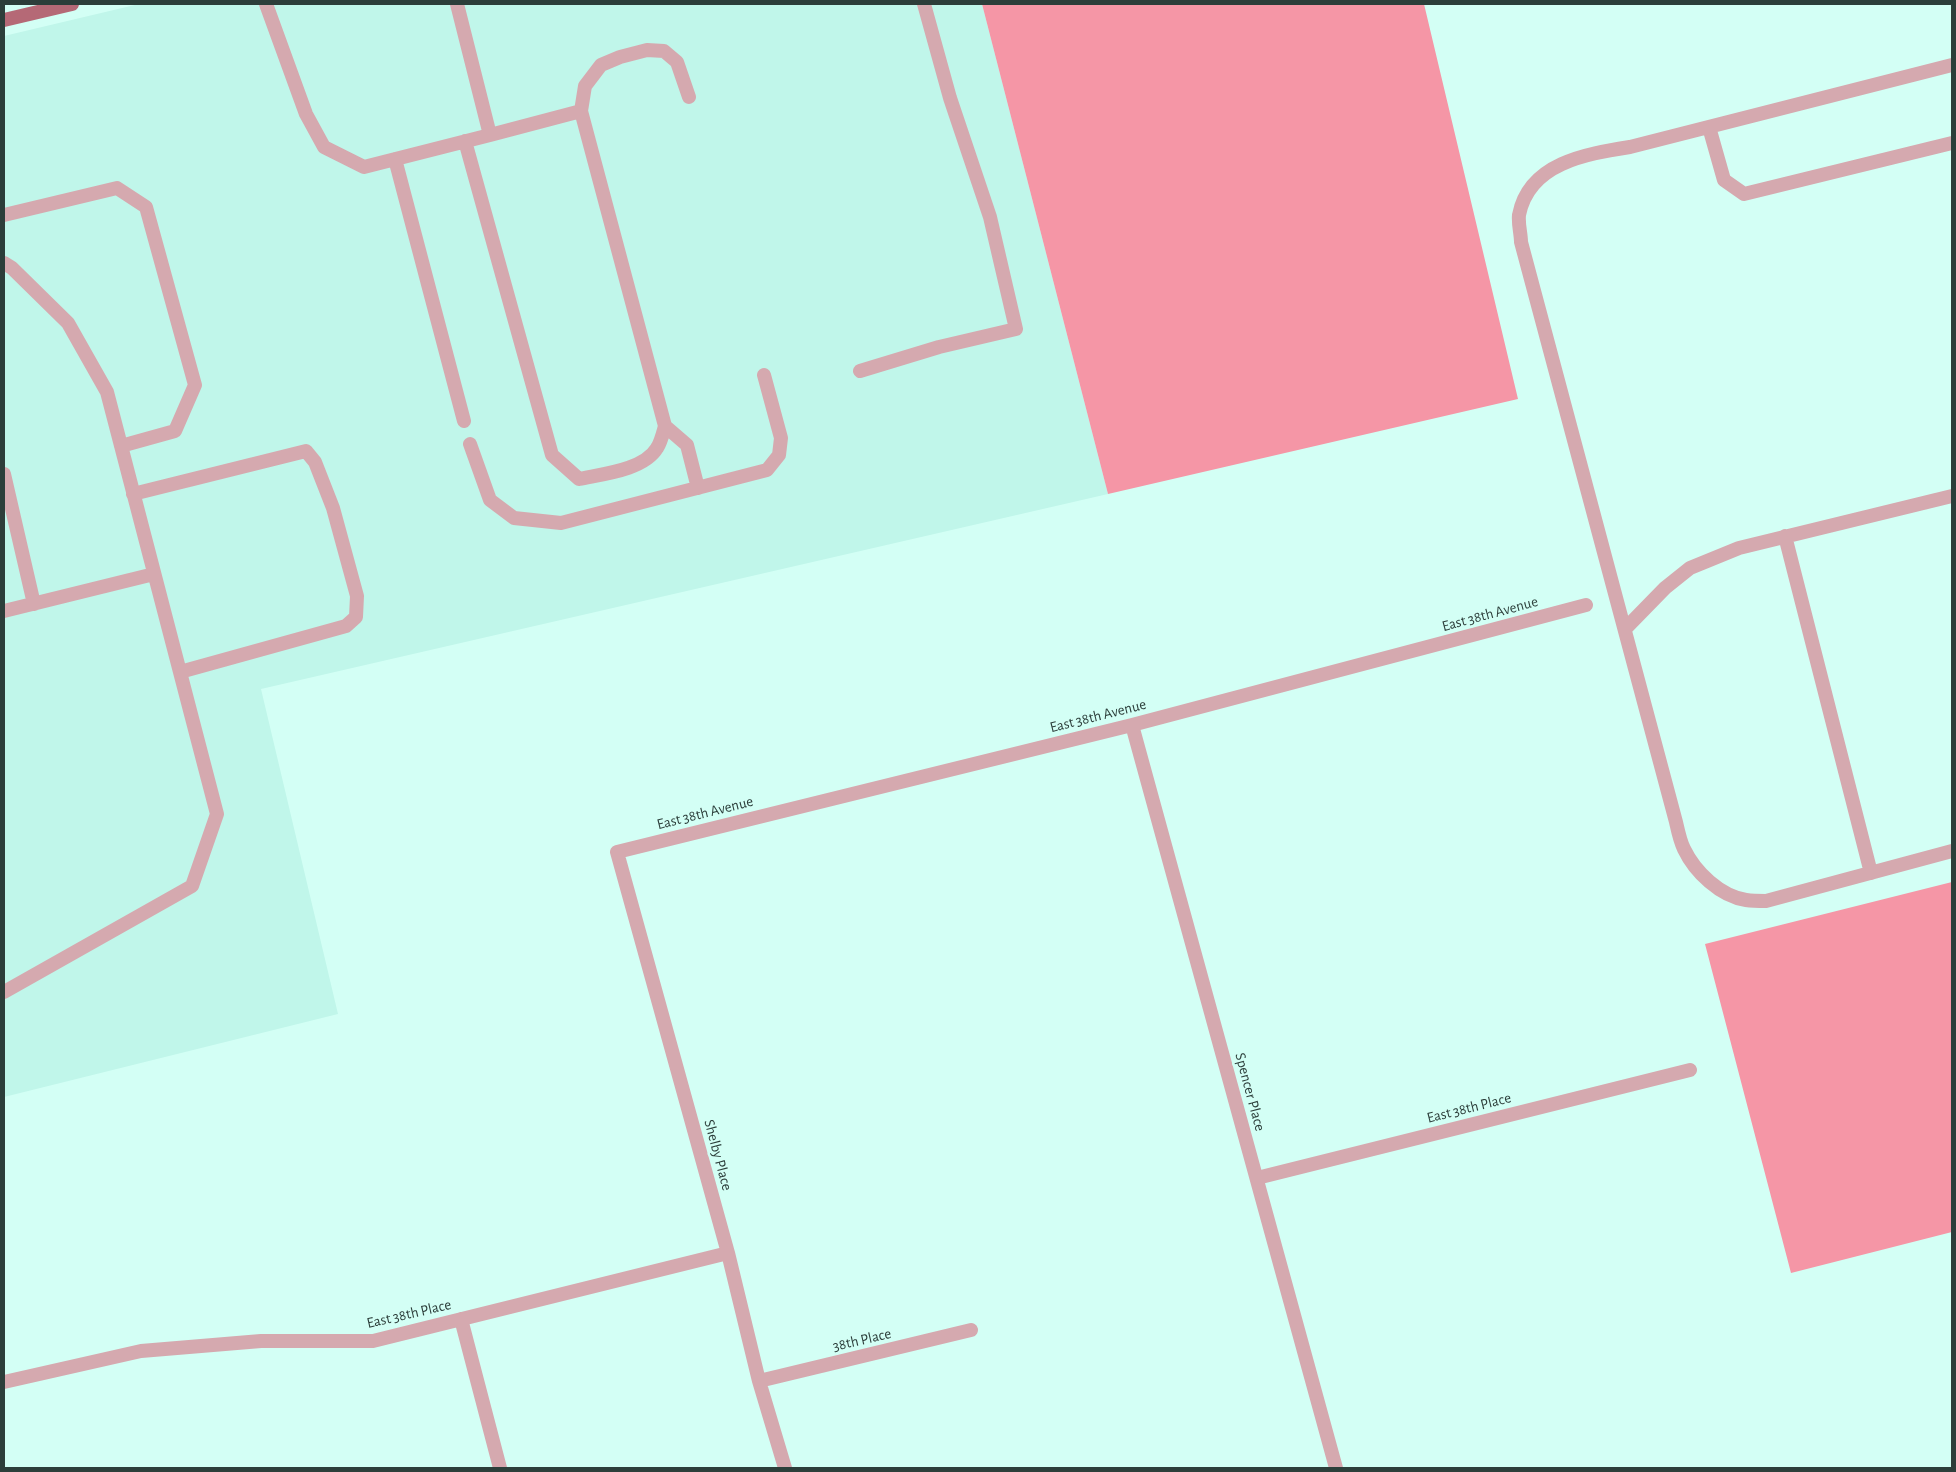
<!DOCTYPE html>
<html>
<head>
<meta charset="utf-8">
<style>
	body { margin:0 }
	#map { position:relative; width:1956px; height:1472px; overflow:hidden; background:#d3fff5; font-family:"Alegreya Sans",sans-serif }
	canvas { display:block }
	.frame { position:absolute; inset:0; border:5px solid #2c3e3a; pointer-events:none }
</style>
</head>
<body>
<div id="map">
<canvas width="1956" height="1472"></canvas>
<div class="frame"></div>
</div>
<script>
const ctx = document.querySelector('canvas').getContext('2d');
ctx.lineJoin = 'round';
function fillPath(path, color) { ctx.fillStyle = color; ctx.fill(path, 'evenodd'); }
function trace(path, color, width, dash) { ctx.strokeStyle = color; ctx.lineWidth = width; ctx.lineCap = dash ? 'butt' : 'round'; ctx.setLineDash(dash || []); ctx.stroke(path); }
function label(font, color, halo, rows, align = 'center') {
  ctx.font = font + ' "Alegreya Sans",sans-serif'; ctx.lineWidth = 5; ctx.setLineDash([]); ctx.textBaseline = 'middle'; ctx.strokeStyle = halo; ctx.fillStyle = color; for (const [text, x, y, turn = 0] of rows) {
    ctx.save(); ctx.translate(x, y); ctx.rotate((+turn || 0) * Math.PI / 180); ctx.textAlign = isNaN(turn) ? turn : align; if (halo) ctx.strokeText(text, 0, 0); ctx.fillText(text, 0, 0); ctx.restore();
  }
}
fillPath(new Path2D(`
	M139,4H982L1108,494L261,689L338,1014L4,1097V36Z`), '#c0f6ea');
fillPath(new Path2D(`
	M982,4H1424L1518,399L1108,494Z
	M1952,882V1232L1791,1273L1705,944Z`), '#f596a6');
trace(new Path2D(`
	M266,4L306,114L324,147L364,167L490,135L457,4
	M1952,65L1630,147C1586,154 1529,163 1519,215C1518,224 1521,234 1521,242L1676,822C1678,831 1680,841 1684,849C1695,872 1720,896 1746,900C1753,901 1759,901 1766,901L1952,851
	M1709,127L1724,180L1744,194L1952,143
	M490,135L581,111
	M465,141L552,455L579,479C602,474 644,470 657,448C661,442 663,433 665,426L581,111L585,86L601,65L620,57L647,50L664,51L677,62L689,97
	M395,159L464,421
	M4,215L117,188L146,207L195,385L175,431L121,446
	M4,263L12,268L68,323L107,392L217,814L192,886L4,992
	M860,371L939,347L1016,329L990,217L950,98L924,4
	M665,426L687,445L698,488
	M470,444L490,500L514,518L561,523L767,470L779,455L781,438L764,375
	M4,474L34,604
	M133,494L306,451L315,462L333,508L357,596L356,617L346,626L180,672
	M1785,536L1871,873
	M4,611L154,574
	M1625,629L1665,588L1690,568L1739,548L1952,496`), '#d5a9af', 14);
trace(new Path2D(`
	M1132,725L1336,1468
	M1257,1178L1690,1070
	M461,1319L500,1468
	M759,1381L971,1330
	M4,1382L141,1351L261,1341H373L728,1253
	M785,1468L759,1381L728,1253L617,852L1132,725L1586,605`), '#d5a9af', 14);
trace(new Path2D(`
	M4,20L72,4`), '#b56976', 14);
label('15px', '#2c3e3a', '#d3fff5', [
	["East 38th Avenue",1490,614,-15],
	["East 38th Avenue",1098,716,-14],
	["East 38th Avenue",705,813,-14],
	["Spencer Place",1250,1092,75],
	["East 38th Place",1469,1108,-14],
	["Shelby Place",718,1155,75],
	["East 38th Place",409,1314,-13],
	["38th Place",862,1340,-13]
]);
</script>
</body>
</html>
